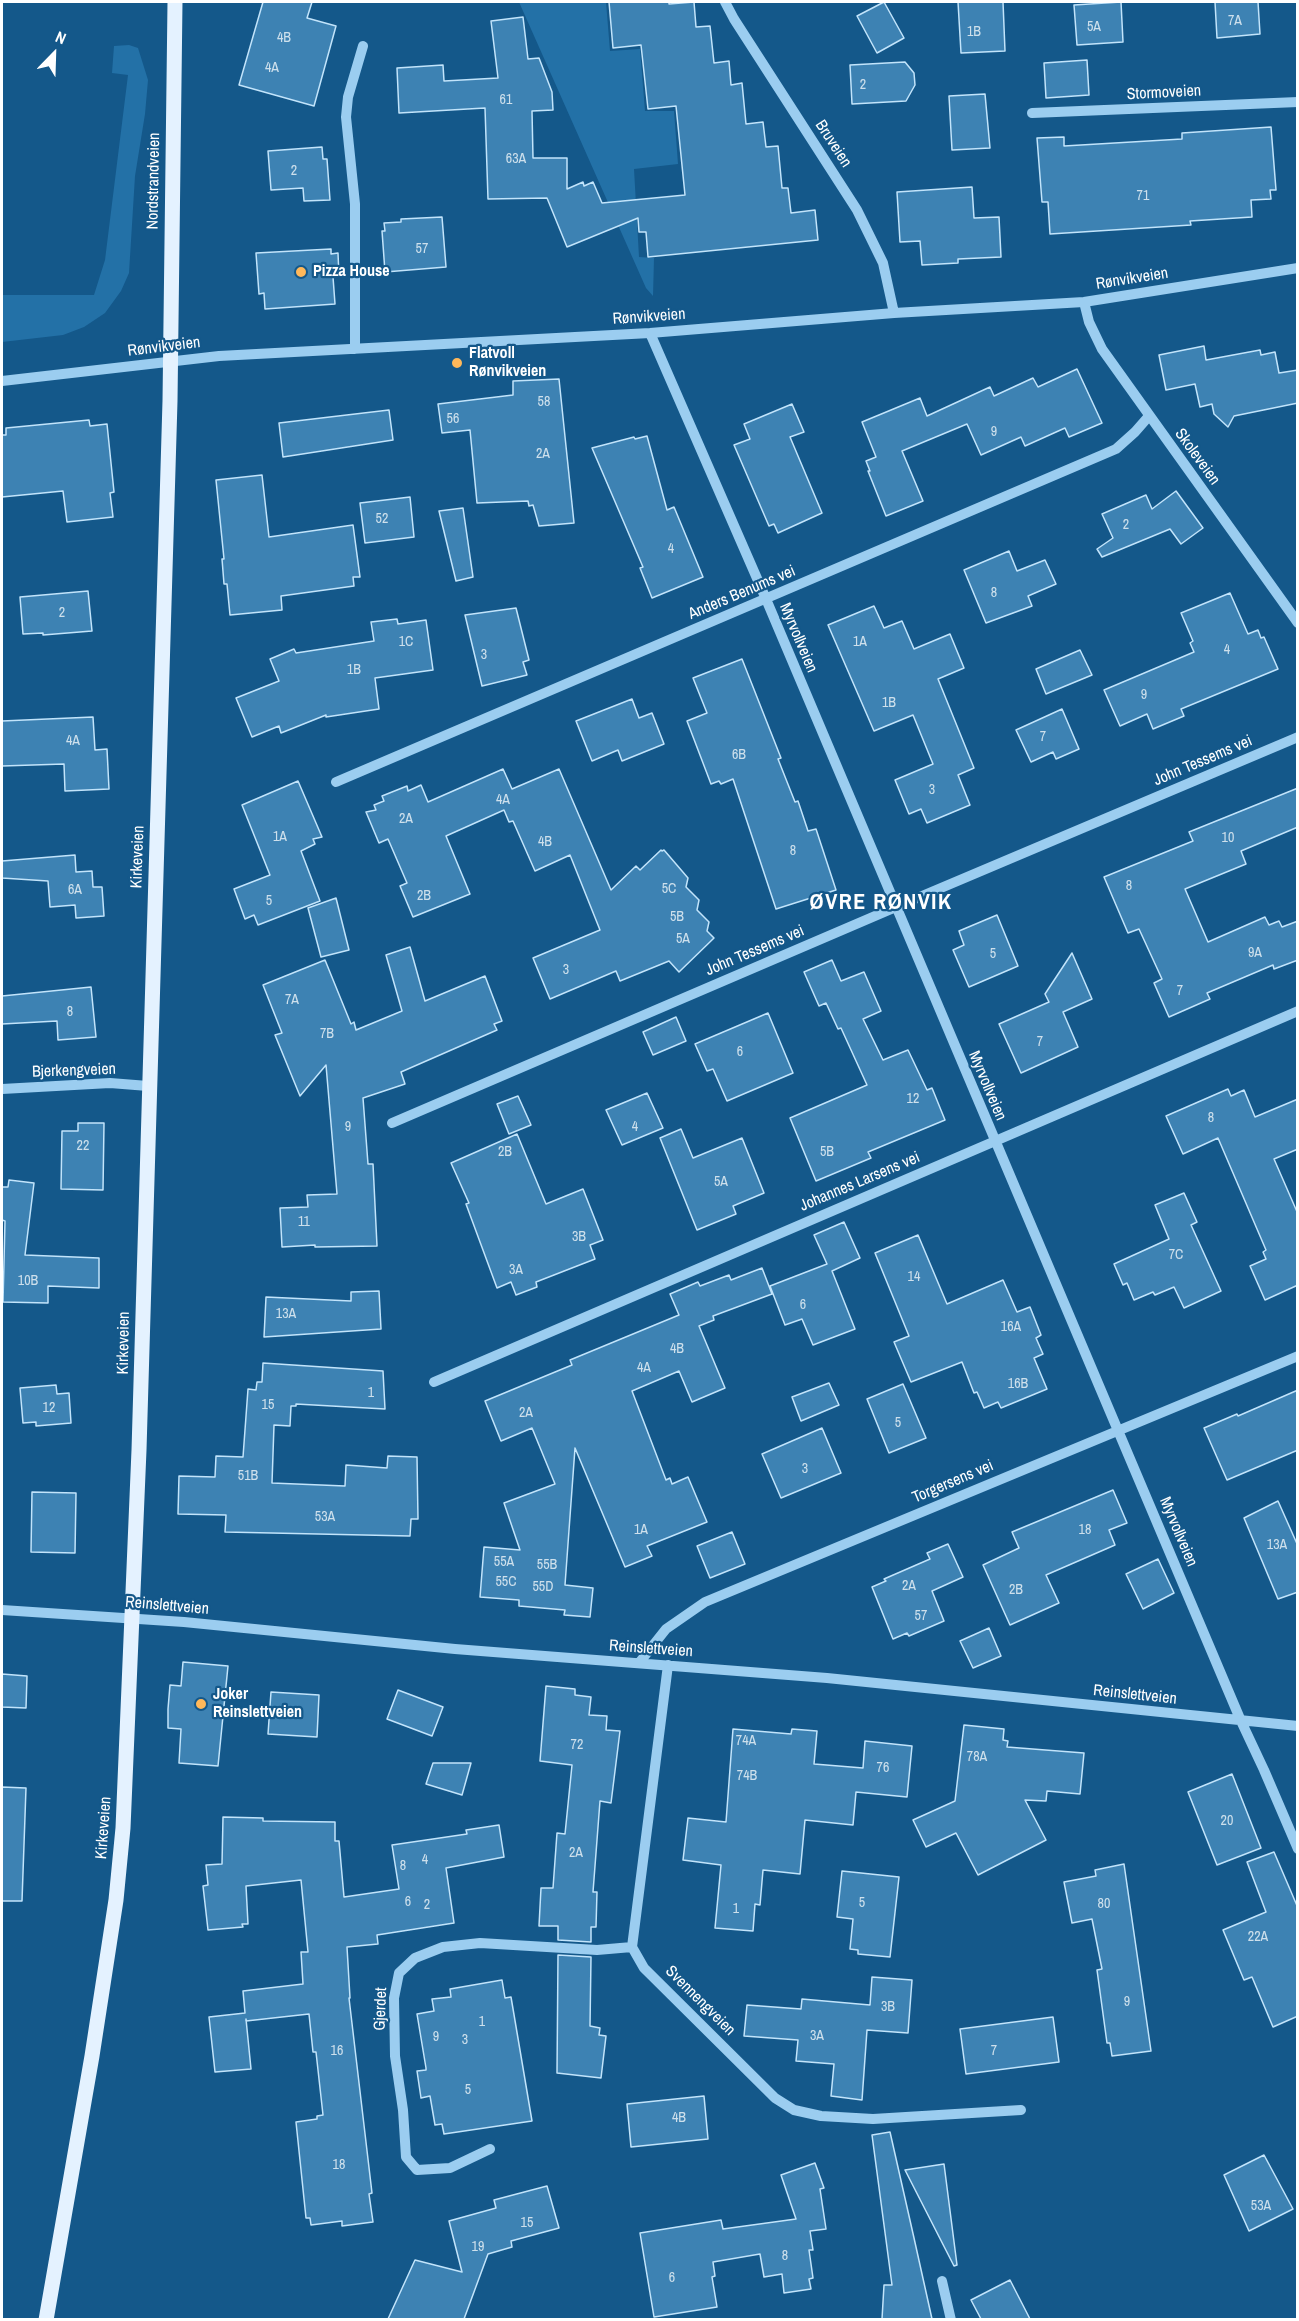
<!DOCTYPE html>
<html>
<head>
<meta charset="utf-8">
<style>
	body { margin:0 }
	#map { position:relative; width:1299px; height:2321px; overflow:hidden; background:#14588a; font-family:"Archivo Narrow",sans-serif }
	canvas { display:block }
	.frame { position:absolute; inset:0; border:3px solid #fff; pointer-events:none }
	.north { position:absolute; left:24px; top:24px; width:60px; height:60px; -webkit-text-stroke:4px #14588a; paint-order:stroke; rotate:23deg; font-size:16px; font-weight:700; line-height:24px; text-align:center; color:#fff }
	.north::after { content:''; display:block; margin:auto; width:21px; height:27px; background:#fff; clip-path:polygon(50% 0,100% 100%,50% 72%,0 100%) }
</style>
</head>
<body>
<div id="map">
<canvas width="1299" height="2321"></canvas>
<div class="frame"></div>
<div class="north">N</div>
</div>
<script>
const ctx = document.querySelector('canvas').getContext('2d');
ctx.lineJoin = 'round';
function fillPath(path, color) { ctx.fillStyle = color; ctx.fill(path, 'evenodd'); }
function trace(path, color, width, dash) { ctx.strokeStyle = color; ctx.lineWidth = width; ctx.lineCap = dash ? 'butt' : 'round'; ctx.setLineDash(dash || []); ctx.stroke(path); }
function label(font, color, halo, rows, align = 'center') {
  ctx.font = font + ' "Archivo Narrow",sans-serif'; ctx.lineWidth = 4.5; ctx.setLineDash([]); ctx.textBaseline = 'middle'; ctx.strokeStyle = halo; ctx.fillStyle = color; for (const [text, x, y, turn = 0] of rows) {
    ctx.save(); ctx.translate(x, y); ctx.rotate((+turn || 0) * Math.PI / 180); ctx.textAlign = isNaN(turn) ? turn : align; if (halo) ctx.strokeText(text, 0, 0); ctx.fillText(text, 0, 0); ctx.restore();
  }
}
fillPath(new Path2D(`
	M519,2H606L610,51L640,49L645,111H674L678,164L634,169L639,257L654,258L653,296L646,288Z
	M129,45L138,48L148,80L145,114L135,176L129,273L121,291L105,313L84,327L63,335L2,342V295H94L105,260L128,75L112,73L114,46Z`), '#2371a7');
const building = new Path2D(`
	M263,2H312L307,18L336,26L314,106L239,85Z
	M609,2H669V4L694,2L696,27L710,26L714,63L729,61L731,85L742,83L746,124L763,122L766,147L778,146L782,188H788L791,213L815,210L818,240L648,257L646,232H639L638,218L567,247L547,198L488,199L485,108L399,113L397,68L443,65L444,81L498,78L491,21L523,17L528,59L539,58L552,92L553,110L532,111L533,158H567V189L583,182L584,186L593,182L602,203L685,195L676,106L648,109L641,45L613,48Z
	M884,2L904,38L877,53L857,16Z
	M958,2H1003L1005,51L961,53Z
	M1121,2L1123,42L1077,45L1074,5Z
	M1215,2H1258L1260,34L1217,38Z
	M1087,60L1089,95L1046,98L1044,63Z
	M905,62L914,73L915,85L906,101L852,104L850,65Z
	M985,94L990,148L952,150L949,96Z
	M1271,127L1276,190H1270L1271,199L1251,200L1252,217L1190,221L1191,225L1050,234L1048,202H1042L1037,138L1064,137V146L1182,139V133Z
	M322,147L323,159H327L330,200L304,201L303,188L271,190L268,151Z
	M972,187L974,218L999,217L1001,257L958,259V263L922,265L920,241L900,242L897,192Z
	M442,217L446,267L385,272L382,231H385L384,223L401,222V219Z
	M331,249V254L338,253L339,277H333L335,304L265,309L264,293L259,294L256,253Z
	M1204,346L1206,360L1260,350L1261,355L1275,352L1279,373L1298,370V403L1234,416L1228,427L1214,414L1212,404L1200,407L1195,384L1166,390L1159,355Z
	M1077,369L1102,423L1069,437L1065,428L1025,446L1021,437L981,455L967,424L902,451L923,501L886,516L868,471H870L866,461L876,457L862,422L920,398L927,416L990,387L994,396L1033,378L1038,387Z
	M559,379L574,523L539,526L533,505L529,506L528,501L477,503L470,430L442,433L438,404L513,395V381Z
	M792,404L804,432L790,437L822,513L778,533L774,524L769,526L734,445L750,439L744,424Z
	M389,410L393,440L283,457L279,423Z
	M89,420L90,426L107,424L114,492L110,493L113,517L67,522L63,491L2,497V435H6V428Z
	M647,436L667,510L674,507L703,577L652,598L640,568L643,567L592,448L634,437L635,439Z
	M262,475L269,537L353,525L360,577H353L354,586L281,596L282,610L230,615L227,584H224L222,559H224L216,480Z
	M1176,491L1203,528L1181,544L1170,529L1102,557L1097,549L1113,538L1102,514L1146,495L1152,509Z
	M410,497L414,537L365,543L360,503Z
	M463,508L473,577L456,581L439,511Z
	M1009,551L1017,571L1045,560L1056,584L1028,596L1032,606L986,623L964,570Z
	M88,591L92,631L43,635V633L23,634L20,597Z
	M1230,593L1248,634L1258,630L1261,638L1264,637L1278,669L1181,709L1184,716L1153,729L1147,714L1120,726L1104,690L1194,652L1190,643L1193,641L1181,613Z
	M874,606L884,628L902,621L914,649L950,634L964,668L938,679L974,768L958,775L970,805L927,823L921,809L909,814L895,780L933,764L913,715L874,731L828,625Z
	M516,608L529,660L523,662L527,675L482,686L465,615Z
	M397,619L398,624L426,620L433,670L375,678L379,709L326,717V715L281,733L279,726L252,737L236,698L279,681L270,659L294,649L296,653L374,641L371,622Z
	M1080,650L1092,675L1046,694L1036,669Z
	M742,659L781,758L778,759L795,802L798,801L808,831L816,829L836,890L776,909L733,779L721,784L719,781L711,784L687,721L707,713L693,678Z
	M632,699L639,718L652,713L664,744L622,761L618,750L592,761L576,721Z
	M1062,709L1079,749L1056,759L1053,752L1031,762L1016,730Z
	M93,717L95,750L107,749L109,789L65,791L64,764L2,766V721Z
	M503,769L512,789L559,769L611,890L636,866L640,870L661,850L662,851L664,850L688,878L686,887L699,900L697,910L709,922L707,931L714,938L679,972L669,961L620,981L616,971L550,999L533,958L600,930L570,855L535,871L513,821L509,822L504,810L446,836L470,894L413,917L400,886L407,883L388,839L379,843L366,812L376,810L374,805L384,801L382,796L407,786L408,791L421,785L428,802Z
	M298,781L322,837L313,839L315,844L301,851L320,901L258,925L254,915L245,919L234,889L270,875L242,805Z
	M1298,788V827L1241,851L1246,864L1185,889L1208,942L1265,917L1269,925L1279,921L1282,927L1298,921V960L1274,969L1273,965L1207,993L1210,999L1169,1017L1154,983L1162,979L1139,929L1128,933L1104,877L1193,841L1189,832Z
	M75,855L76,872L92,871L93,887H102L104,916L76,918L75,905L50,907L48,881L2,878V861Z
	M336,898L349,950L321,957L308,908Z
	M997,915L1018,966L969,987L953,950L964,945L959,931Z
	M410,947L425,1001L485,976L502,1021L494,1024L497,1030L401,1072L405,1084L363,1098L368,1164H373L377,1246L315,1247V1245L282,1247L280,1208L308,1207L307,1195L337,1194L326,1065L300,1096L275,1035L282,1033L263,985L325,960L351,1024L354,1022L356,1030L402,1011L386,955Z
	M1072,953L1092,999L1063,1012L1078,1047L1021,1073L999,1024L1049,1002L1045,994Z
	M832,960L841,981L864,972L881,1011L863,1019L883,1060L908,1050L927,1090L932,1088L945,1120L868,1152L871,1158L816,1181L790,1118L867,1085L841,1028L838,1029L826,1003L819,1006L804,972Z
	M91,987L96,1037L58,1040L57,1021L2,1024V996Z
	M768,1013L793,1073L727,1101L713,1069L707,1071L695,1044Z
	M676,1017L686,1041L653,1055L643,1032Z
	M1228,1089L1231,1096L1244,1090L1255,1117L1298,1099V1149L1274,1159L1298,1214V1285L1265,1300L1250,1266L1266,1259L1263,1252L1266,1250L1218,1138L1183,1154L1166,1116Z
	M647,1093L663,1128L622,1145L606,1110Z
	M518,1096L531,1125L509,1134L497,1104Z
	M78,1123H104L103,1190L61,1189L62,1131H78Z
	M681,1129L693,1158L742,1138L764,1193L733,1206L736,1214L697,1230L660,1138Z
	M517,1134L546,1204L583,1189L603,1240L590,1245L595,1259L536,1282L537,1287L516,1295L511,1282L497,1288L466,1204L469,1203L451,1163Z
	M9,1180L34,1183L25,1255L99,1258V1288L48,1286V1303L3,1302L5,1221L2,1220V1187H8Z
	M1184,1193L1197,1222L1191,1225L1221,1291L1184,1308L1174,1287L1155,1295L1153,1292L1134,1300L1127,1283L1123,1285L1114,1264L1169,1239L1155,1205Z
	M844,1222L860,1258L832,1271L855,1329L813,1345L802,1319L785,1325L770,1286L827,1264L814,1235Z
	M918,1235L947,1304L1003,1280L1017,1312L1030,1307L1041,1335L1036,1338L1043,1354L1034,1358L1047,1389L1001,1408L998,1402L984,1408L977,1392L974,1393L962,1362L911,1382L894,1342L909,1336L875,1253Z
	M762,1268L772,1294L713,1316L714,1320L699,1326L725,1388L692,1402L679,1371L632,1391L666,1480L670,1478L672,1484L688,1477L707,1522L647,1546L652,1556L625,1567L575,1448L565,1585L593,1588L590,1617L564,1615L565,1610L519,1606V1600L480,1597L484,1547L520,1550L504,1503L555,1484L532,1428L501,1441L485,1401L572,1365L570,1360L679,1315L670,1294L698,1282L700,1286L729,1275L731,1280Z
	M379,1291L381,1329L264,1337L266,1297L351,1301V1292Z
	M263,1363L383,1371L385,1409L296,1404V1406H291L290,1426L274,1425L272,1483L345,1486L346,1465L387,1468L388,1456L417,1457L418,1519H411L410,1536L225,1532L226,1515L178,1514L179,1476L215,1477L216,1456L243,1457L248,1389L256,1390L257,1382H262Z
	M829,1383L839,1405L801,1421L792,1397Z
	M903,1384L926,1438L889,1453L867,1399Z
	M56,1385L57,1394L69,1393L71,1423L36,1426V1422L23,1423L20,1388Z
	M1298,1390V1450L1227,1480L1204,1428L1237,1414L1238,1416Z
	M822,1428L841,1473L781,1498L762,1454Z
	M1113,1490L1127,1523L1109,1530L1115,1545L1046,1575L1059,1603L1010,1625L983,1565L1019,1548L1012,1532Z
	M32,1492L76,1493L75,1553L31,1552Z
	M1278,1501L1298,1546V1592L1278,1599L1244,1518Z
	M732,1532L745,1564L710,1578L697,1546Z
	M948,1544L963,1577L932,1591L944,1621L909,1636L907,1633L893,1639L872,1587L886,1581L884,1579L930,1559L927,1553Z
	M1158,1559L1174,1593L1143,1609L1126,1574Z
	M989,1628L1001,1656L973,1668L960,1641Z
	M183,1662L228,1666L218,1766L179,1763L181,1729L168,1728V1709L170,1685L181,1686Z
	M2,1674L27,1676L26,1708L2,1707Z
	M546,1686L575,1689V1695L591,1697L589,1715L607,1716L606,1730L620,1731L611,1803L600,1801L593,1892H597L596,1927H591V1942L558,1940V1926H539L541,1888H553L557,1833L565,1834L572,1765L540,1761Z
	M398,1690L443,1707L432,1736L387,1719Z
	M271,1692L319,1695L317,1737L268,1734Z
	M964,1725L1004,1729L1003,1740L1008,1741L1007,1747L1084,1753L1080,1794L1047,1791L1046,1801L1025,1800L1046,1840L978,1875L956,1833L926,1847L913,1820L955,1801Z
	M733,1729L791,1734L792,1729L817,1731L814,1764L863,1768L865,1741L912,1746L907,1797L856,1792L853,1825L805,1820L800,1874L763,1870L760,1905L755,1904L753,1931L715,1928L721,1865L683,1860L688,1818L726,1822Z
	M433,1763H471L462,1795L426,1784Z
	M1232,1774L1261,1848L1217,1865L1188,1792Z
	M2,1787L26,1788L22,1901H2Z
	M223,1817L263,1818V1821L335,1822V1841H339L344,1897L399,1889L392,1845L467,1834L466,1830L499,1825L504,1857L446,1868L454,1923L377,1935L378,1944L347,1947L350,1998H349L372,2193L369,2194L373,2222L342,2226V2221L311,2225L310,2218H306L296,2122L317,2119V2116L323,2115L316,2052H313L309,2014L246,2021V2019L251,2069L215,2072L209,2017L245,2013L243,1991L303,1984L301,1952H308L301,1880L246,1886L248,1924H242L243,1927L208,1930L203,1886L208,1885L206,1865L222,1864Z
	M1274,1852L1298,1908V2016L1273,2027L1252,1977L1244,1980L1223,1930L1266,1912L1247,1862Z
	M1124,1864L1151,2051L1112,2056L1110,2043H1107L1097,1970L1102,1969L1092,1919L1072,1923L1064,1882L1096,1876L1095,1870Z
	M842,1871L899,1877L890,1957L858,1954V1950L850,1949L853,1919L837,1917Z
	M558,1955L591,1957L590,2026L600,2028L599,2035L606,2036L601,2078L557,2073Z
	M872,1977L912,1980L908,2033L867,2030L862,2100L831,2096L834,2064L796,2061L798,2040L744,2036L747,2005L801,2009L802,1999L870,2005Z
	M502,1980L505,1998L511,1997L532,2121L444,2134L442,2124L435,2125L430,2096L421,2098L417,2071L426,2070V2068L417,2014L434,2011L432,1999L451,1997L450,1989Z
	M1053,2017L1059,2062L966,2074L960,2029Z
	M704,2096L708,2139L631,2147L627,2104Z
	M890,2132L914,2238L932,2319H882L884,2285H892L872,2135Z
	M1264,2155L1293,2209L1249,2231L1224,2175Z
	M815,2163L824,2188L820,2189L826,2229L810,2231L813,2250H809L813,2278L809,2279L811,2289L784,2293L782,2274L764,2277L760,2254L713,2262L715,2276L712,2277L717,2307L654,2317L640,2233L721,2220L723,2229L796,2219L781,2175Z
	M944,2164L957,2265L954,2266L905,2170Z
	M547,2186L559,2228L511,2241L512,2247L488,2254L464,2319H388L415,2260L462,2272L449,2221L496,2208L494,2200Z
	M1010,2280L1030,2319H981L971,2300Z`);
fillPath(building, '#3d82b3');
trace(building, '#c2e4fb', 1.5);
trace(new Path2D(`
	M725,2L734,19L857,210L883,263L894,313
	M1032,113L1298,102
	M1084,302L1089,322L1102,349L1298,623
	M650,333L766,599L1241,1721L1264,1770L1298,1849
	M355,349V204L346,117L348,97L363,46
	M2,381L219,356L650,333L894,313L1084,302L1298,268
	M336,782L1116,449L1135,432L1149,416
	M2,1089L110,1083L148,1086
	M392,1123L896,907L1298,737
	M434,1382L1298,1011
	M2,1610L184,1622L455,1649L827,1678L1298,1726
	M639,1663L666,1629L705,1602L1298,1356
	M668,1665L632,1947L644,1968L775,2098L794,2110L821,2116L873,2119L1021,2110
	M490,2149L450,2168L417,2170L406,2157L403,2110L395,2056L394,1998L399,1973L415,1958L443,1947L480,1943L597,1950L632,1947
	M942,2281L951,2320`), '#9bcdf0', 10);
trace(new Path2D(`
	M46,2320L92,2056L116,1900L123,1828L139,1450L170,401L175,2`), '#e4f2ff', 15);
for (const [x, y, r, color] of [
	[301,272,6,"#ffb85a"],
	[457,363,6,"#ffb85a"],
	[201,1704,6,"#ffb85a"]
]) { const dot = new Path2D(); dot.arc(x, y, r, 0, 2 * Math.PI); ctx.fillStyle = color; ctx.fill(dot); trace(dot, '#14588a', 2); }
label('14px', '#cee0ec', null, [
	["7A",1235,21],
	["5A",1094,27],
	["1B",974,32],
	["4B",284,38],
	["4A",272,68],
	["2",863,85],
	["61",506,100],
	["63A",516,159],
	["2",294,171],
	["71",1143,196],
	["57",422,249],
	["58",544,402],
	["56",453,419],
	["9",994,432],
	["2A",543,454],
	["52",382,519],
	["2",1126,525],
	["4",671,549],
	["8",994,593],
	["2",62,613],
	["1C",406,642],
	["1A",860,642],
	["4",1227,650],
	["3",484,655],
	["1B",354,670],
	["9",1144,695],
	["1B",889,703],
	["7",1043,737],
	["4A",73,741],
	["6B",739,755],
	["3",932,790],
	["4A",503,800],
	["2A",406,819],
	["1A",280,837],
	["10",1228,838],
	["4B",545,842],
	["8",793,851],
	["8",1129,886],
	["5C",669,889],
	["6A",75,890],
	["2B",424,896],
	["5",269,901],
	["5B",677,917],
	["5A",683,939],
	["9A",1255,953],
	["5",993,954],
	["3",566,970],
	["7",1180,991],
	["7A",292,1000],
	["8",70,1012],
	["7B",327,1034],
	["7",1040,1042],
	["6",740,1052],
	["12",913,1099],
	["8",1211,1118],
	["9",348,1127],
	["4",635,1127],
	["22",83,1146],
	["2B",505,1152],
	["5B",827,1152],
	["5A",721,1182],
	["11",304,1222],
	["3B",579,1237],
	["7C",1176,1255],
	["3A",516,1270],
	["14",914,1277],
	["10B",28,1281],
	["6",803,1305],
	["13A",286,1314],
	["16A",1011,1327],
	["4B",677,1349],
	["4A",644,1368],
	["16B",1018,1384],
	["1",371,1393],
	["15",268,1405],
	["12",49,1408],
	["2A",526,1413],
	["5",898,1423],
	["3",805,1469],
	["51B",248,1476],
	["53A",325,1517],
	["1A",641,1530],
	["18",1085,1530],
	["13A",1277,1545],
	["55A",504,1562],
	["55B",547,1565],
	["55C",506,1582],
	["2A",909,1586],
	["55D",543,1587],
	["2B",1016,1590],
	["57",921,1616],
	["74A",746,1741],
	["72",577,1745],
	["78A",977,1757],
	["76",883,1768],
	["74B",747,1776],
	["20",1227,1821],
	["2A",576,1853],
	["4",425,1860],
	["8",403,1866],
	["6",408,1902],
	["5",862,1903],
	["80",1104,1904],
	["2",427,1905],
	["1",736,1909],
	["22A",1258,1937],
	["9",1127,2002],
	["3B",888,2007],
	["1",482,2022],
	["3A",817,2036],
	["9",436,2037],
	["3",465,2040],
	["16",337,2051],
	["7",994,2051],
	["5",468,2090],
	["4B",679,2118],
	["18",339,2165],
	["53A",1261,2206],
	["15",527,2223],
	["19",478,2247],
	["8",785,2256],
	["6",672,2278]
]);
label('16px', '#fff', '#14588a', [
	["Stormoveien",1164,93,-3],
	["Bruveien",833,144,57],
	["Nordstrandveien",154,181,-89],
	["Rønvikveien",1132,279,-9],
	["Rønvikveien",649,317,-4],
	["Rønvikveien",164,347,-7],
	["Skoleveien",1197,457,54],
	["Anders Benums vei",742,593,-23],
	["Myrvollveien",798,638,67],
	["John Tessems vei",1203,761,-23],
	["Kirkeveien",138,857,-88],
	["John Tessems vei",755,951,-23],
	["Bjerkengveien",74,1071,-2],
	["Myrvollveien",987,1086,67],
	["Johannes Larsens vei",860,1182,-23],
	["Kirkeveien",124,1343,-89],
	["Torgersens vei",953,1482,-23],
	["Myrvollveien",1178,1532,67],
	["Reinslettveien",167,1606,5],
	["Reinslettveien",651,1649,4],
	["Reinslettveien",1135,1695,6],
	["Kirkeveien",104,1828,-86],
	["Svennengveien",700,2001,45],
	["Gjerdet",381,2009,-88]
]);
label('bold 16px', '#fff', '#14588a', [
	["Pizza House",313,272],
	["Flatvoll",469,354],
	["Rønvikveien",469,372],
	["Joker",213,1695],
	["Reinslettveien",213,1713]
], 'left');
ctx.letterSpacing = '1.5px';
label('bold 22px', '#fff', '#14588a', [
	["ØVRE RØNVIK",881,903]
]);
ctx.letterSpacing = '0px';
</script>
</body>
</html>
